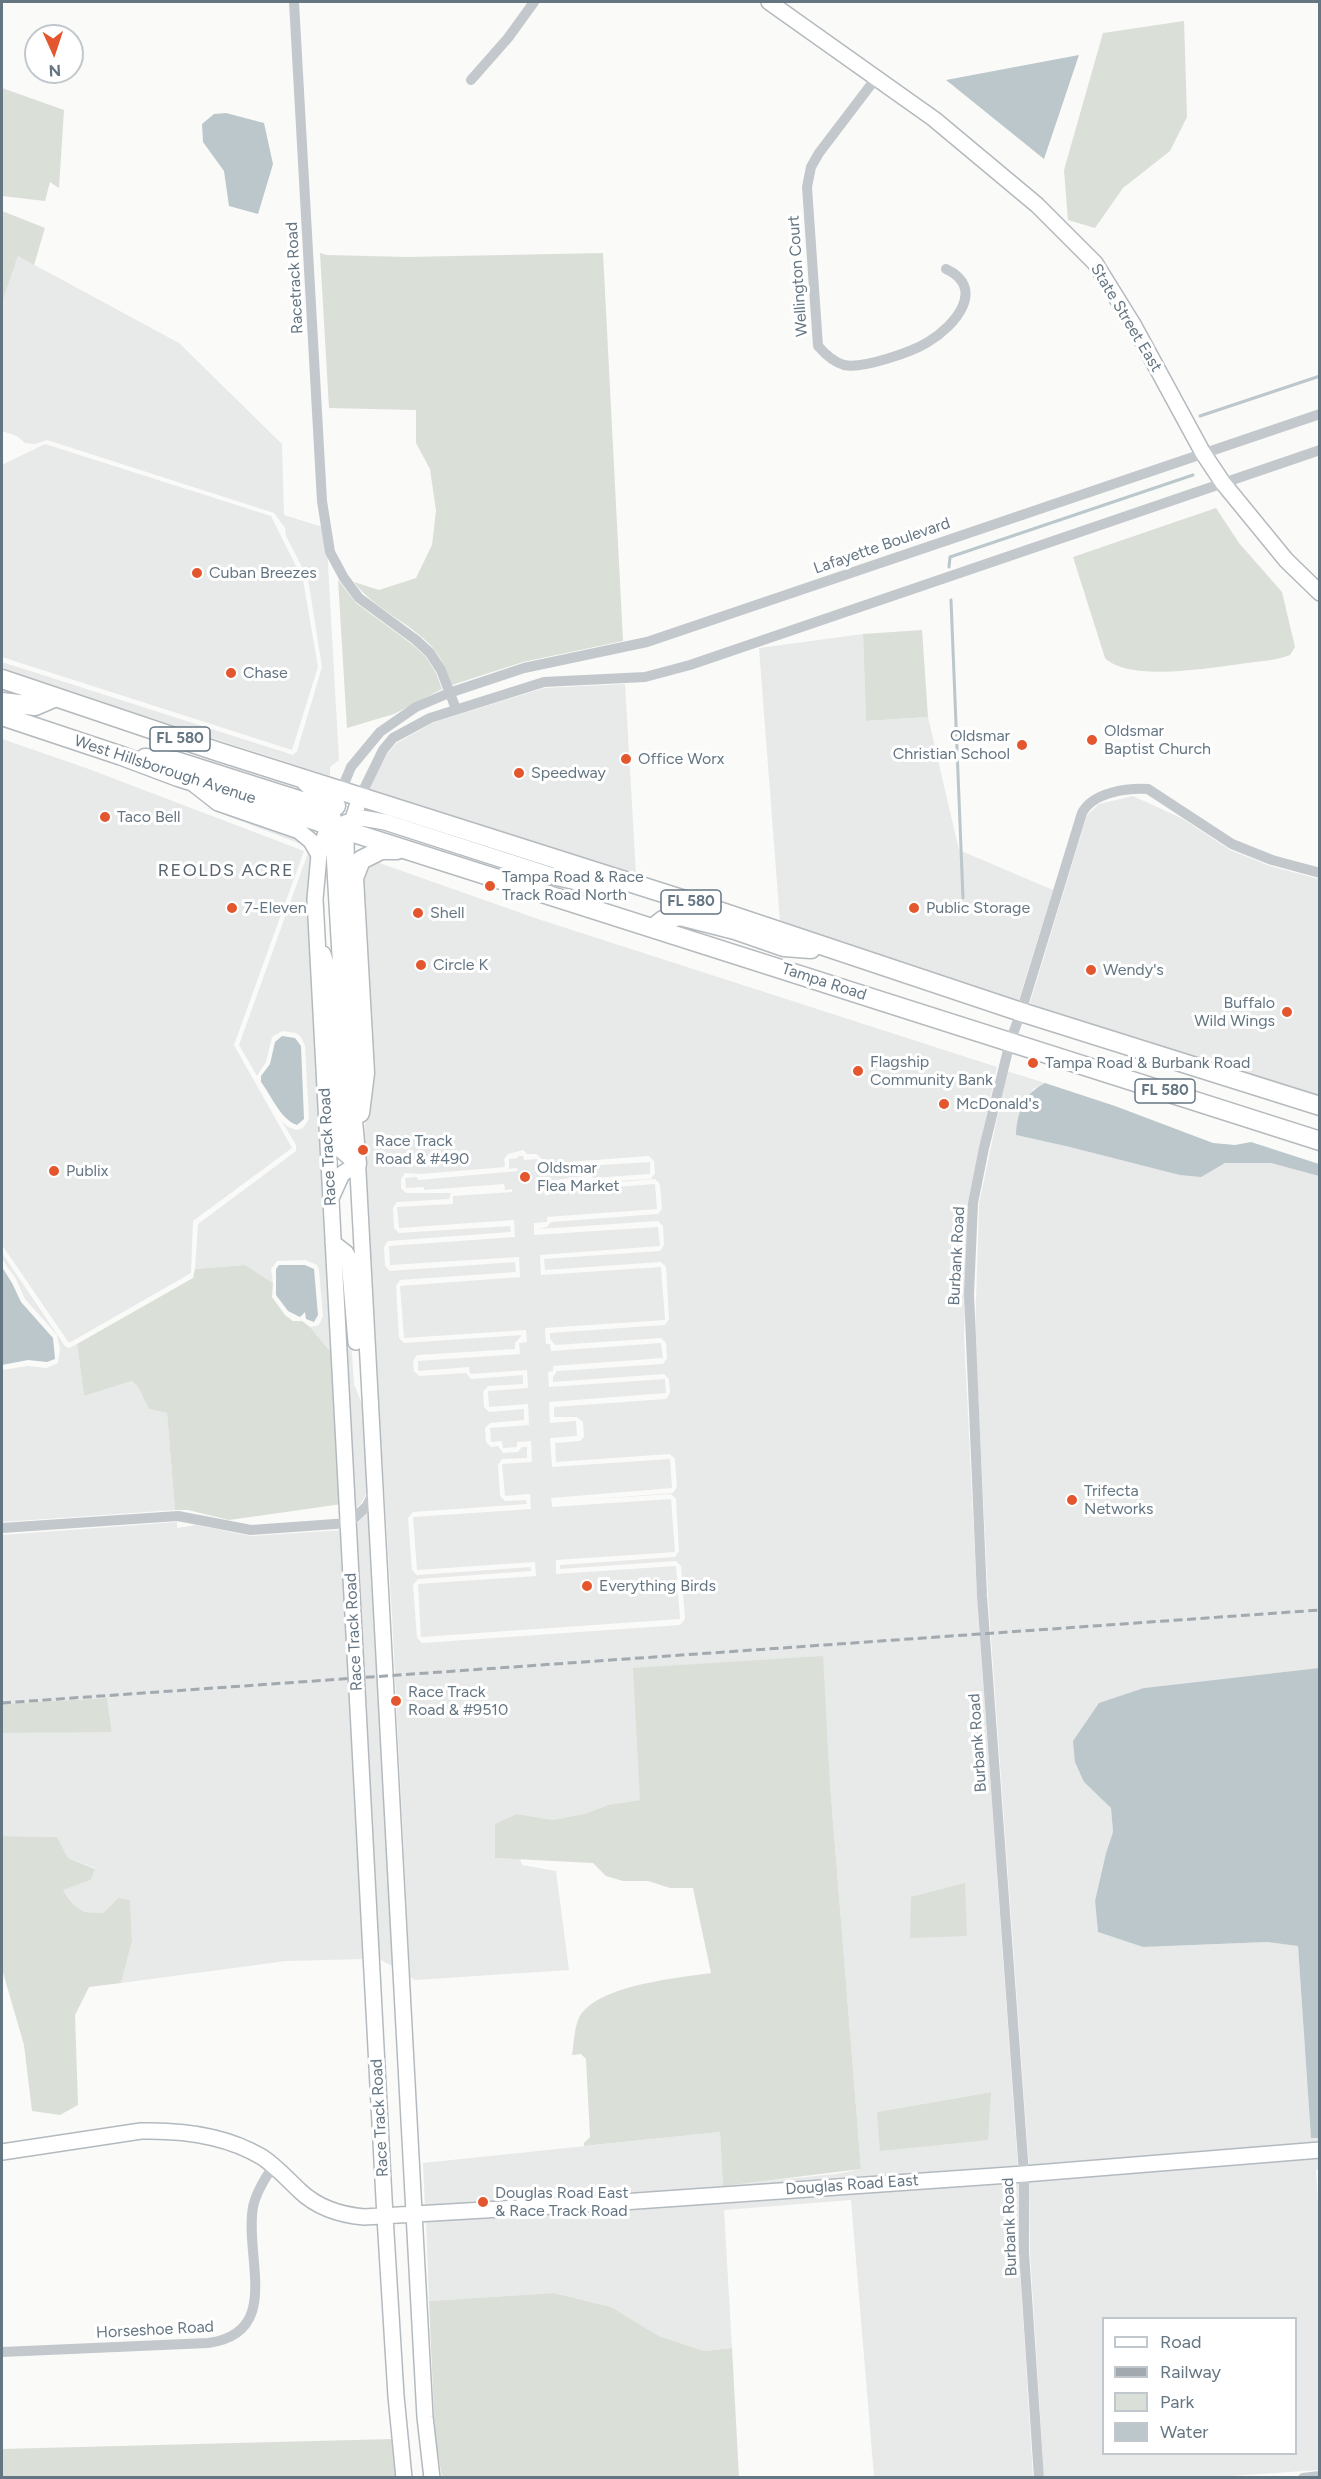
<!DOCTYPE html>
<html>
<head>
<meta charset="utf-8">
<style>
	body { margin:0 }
	#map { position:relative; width:1321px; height:2479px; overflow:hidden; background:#fafaf8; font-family:Figtree,sans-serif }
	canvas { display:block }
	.frame { position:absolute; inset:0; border:3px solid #657683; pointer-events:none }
	.legend { position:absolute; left:1102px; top:2317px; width:195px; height:138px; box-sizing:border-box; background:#fff; border:2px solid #c1c8cd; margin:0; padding:8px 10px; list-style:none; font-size:18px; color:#657683 }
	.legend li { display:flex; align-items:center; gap:12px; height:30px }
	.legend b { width:30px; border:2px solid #c1c8cd }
	.north { position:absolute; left:24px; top:24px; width:60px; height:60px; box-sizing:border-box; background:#fff; border:2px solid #c1c8cd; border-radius:50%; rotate:177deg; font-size:16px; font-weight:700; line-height:24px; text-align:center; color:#657683 }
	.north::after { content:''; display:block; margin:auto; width:21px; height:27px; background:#e4572e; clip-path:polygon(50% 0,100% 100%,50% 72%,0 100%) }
</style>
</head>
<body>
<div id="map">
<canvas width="1321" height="2479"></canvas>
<div class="frame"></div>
<ul class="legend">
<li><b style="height:8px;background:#fff"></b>Road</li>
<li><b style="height:8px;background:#a2aab0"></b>Railway</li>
<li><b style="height:16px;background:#dadfd7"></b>Park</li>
<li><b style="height:16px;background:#bbc7cb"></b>Water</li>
</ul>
<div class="north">N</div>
</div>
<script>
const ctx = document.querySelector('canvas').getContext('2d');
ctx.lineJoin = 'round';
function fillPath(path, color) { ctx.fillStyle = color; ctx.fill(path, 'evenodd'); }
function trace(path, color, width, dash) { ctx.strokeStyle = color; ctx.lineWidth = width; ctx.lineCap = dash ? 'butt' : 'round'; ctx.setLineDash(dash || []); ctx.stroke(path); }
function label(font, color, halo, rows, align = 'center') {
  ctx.font = font + ' Figtree,sans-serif'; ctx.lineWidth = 6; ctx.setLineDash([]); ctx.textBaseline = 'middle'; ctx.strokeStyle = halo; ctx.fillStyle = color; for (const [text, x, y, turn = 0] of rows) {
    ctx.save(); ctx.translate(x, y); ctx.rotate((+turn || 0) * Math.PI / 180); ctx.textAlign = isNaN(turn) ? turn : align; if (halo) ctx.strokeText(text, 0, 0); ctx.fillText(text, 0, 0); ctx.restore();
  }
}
fillPath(new Path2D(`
	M18,256L179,343L282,444L284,515L326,528L339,760L330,767V776L2,670V662L293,755L297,751L322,667L308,579L286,536L285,528L274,513L47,440L35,444L25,443L17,436L2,431V303Z
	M45,444L271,516L303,580L318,667L292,750L2,657V465Z
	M863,634L866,721L928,717L959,850L1053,890L1018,1003L780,922L759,648Z
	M625,684L636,874L369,789L387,754L397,743L432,723L544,688Z
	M2,739L86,768L304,851L234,1045L292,1148L193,1221L191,1273L69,1343L2,1245Z
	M1133,796L1183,819L1230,850L1270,866L1319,879V1097L1029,1006L1087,815L1099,804Z
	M199,805L296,837L307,845L312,855L334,1356L310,1327L319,1325L323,1316L319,1270L317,1265L305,1260L277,1261L271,1269L273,1283L245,1265L195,1269L198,1224L296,1151V1145L281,1120L288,1127L297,1130L303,1128L309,1119L305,1046L301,1037L296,1033L282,1031L272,1037L266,1062L257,1076L239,1045L309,850L306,846Z
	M371,860L538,919L997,1067L968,1202L964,1334L977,1596L1018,2168L425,2208L423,2163L720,2132L723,2185L836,2174L861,2169L830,1784L822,1656L640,1800L608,1805L584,1814L553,1820L517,1814L495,1858L520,1859L522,1865L556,1871L569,1970L415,1980L410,1977L392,1615L363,1155L365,1120L359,879ZM523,1150L527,1154H536L541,1158V1164L649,1156L654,1161L655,1173L651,1179L544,1185L547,1188L655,1179L660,1184L662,1209L658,1214L551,1222L547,1227L539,1229L658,1221L663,1226L664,1245L660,1251L544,1259L545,1270L661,1262L666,1267L669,1319L665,1325L550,1333V1339L555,1345L661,1338L666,1343L667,1358L663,1364L557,1371L553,1377V1382L664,1374L669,1379L670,1393L666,1399L554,1407V1417H577L583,1422L584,1437L580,1441L555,1443L556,1462L670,1454L675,1459L677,1487L673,1493L581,1500L671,1494L676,1499L679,1551L675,1557L560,1565V1569L676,1561L681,1566L685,1619L680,1625L422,1643L417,1638L413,1585L418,1579L531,1571V1567L417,1575L412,1570L408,1518L413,1512L527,1504L526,1500L505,1501L500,1496L498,1465L502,1459L527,1458V1447H522L518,1452L503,1453L498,1446L491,1447L486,1442L485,1428L490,1423L524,1420V1409L489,1412L484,1407L483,1392L488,1386L523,1384V1375L471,1379L466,1373L419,1376L414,1371L413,1361L417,1355L515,1349V1343L522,1335L404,1343L399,1338L396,1286L400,1280L516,1272L515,1262L390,1271L385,1266L384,1247L388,1241L511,1232L510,1226L399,1233L394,1228L393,1208L397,1202L449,1199L451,1193H406L401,1188V1179L405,1173L421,1174L505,1167L504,1159L508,1154ZM990,2092L987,2140L877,2112Z
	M1007,1071L1045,1083L1033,1089L1016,1135L1070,1147L1213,1169L1225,1163H1271L1319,1176V1668L1144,1688L1084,1782L1111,1808L1113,1832L1106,1853L1095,1901L1098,1932L1143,1947L1267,1942L1298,1946L1311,2138H1319V2144L1029,2168L988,1596L975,1334L979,1204Z
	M518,1156H523L524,1160L537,1159L538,1169L650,1162V1174L593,1178L592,1175L548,1181V1179H540V1191H545V1195H549V1192L655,1184L657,1209L547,1217V1222L534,1223V1235L658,1227L660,1246L540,1255L541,1275L661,1267L665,1320L545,1328L546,1344H550L551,1351L661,1343L663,1358L553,1366V1371L548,1372L549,1387L665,1379L666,1393L549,1402L550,1423L576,1421L577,1436L550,1438L552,1467L670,1459L672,1488L551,1498L552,1507L671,1499L675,1552L556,1560V1574L676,1566L680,1619L421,1637L418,1584L536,1576L535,1562L417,1570L413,1517L531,1509L530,1494L505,1496L502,1464L532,1462L531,1441L517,1442V1447L503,1448L502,1441L491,1442L490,1428L529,1425L528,1404L489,1407L488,1391L528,1388L527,1370L470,1374L469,1367L418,1371V1361L520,1354L519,1343L527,1342L526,1330L404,1338L400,1286L520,1277L519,1257L390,1265L389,1246L515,1237L514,1220L399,1228L397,1207L453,1204V1196L512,1192V1189L505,1190L504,1184L424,1190V1187L406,1188L405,1178L417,1177L418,1180L518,1171L517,1168L509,1169V1159L518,1158Z
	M2,1253L65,1346L69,1348L77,1344L84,1396L132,1381L138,1387L149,1409L167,1413L175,1510L2,1522V1370L28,1366L47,1368L58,1363L60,1349L57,1335L25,1299L16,1279L2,1259Z
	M339,1254L346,1269L354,1384L365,1411L369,1488L362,1502L353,1512Z
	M370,1510L396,1968L377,1958L354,1526Z
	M177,1522V1528L196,1525L251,1536L343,1530L366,1959L286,1961L121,1983L132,1941L130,1901L118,1898L103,1913H91L78,1910L63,1890L91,1880L95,1868L68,1858L57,1837L2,1836V1733L112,1731L107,1698L2,1704V1535Z
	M1319,2156V2170H1316L1320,2237L1319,2470L1203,2478L1044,2477L1030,2252L1029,2180ZM1104,2318H1296V2454H1104Z
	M1019,2181V2252L1033,2477H874L851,2200L724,2210L732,2348L704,2351L659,2336L611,2307L554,2293L429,2301L426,2220Z`), '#e8e9e9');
fillPath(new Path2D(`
	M1184,21L1187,117L1170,151L1123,188L1095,228L1068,220L1064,170L1103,33Z
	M2,88L64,110L59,188L50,182L45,201L2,196Z
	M2,211L45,228L34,265L18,256L2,303Z
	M320,253L327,255L407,257L603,253L623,641L523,662L452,685C447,672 442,659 433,648C410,622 375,610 354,582L379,590L416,578L432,545L436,511L430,469L416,443V410L329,408Z
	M1216,508L1239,543L1282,592L1295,647L1290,655C1275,661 1257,661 1240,664C1209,668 1129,682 1105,658L1073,557Z
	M338,580L356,603L413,645L426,657L436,673L442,689L394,714L347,728Z
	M922,630L928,717L866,721L863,634Z
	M245,1265L273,1283L272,1297L285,1315L293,1321H302L310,1327L334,1356L342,1504L229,1520L188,1510H175L167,1413L149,1409L138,1387L132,1381L84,1396L77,1344L193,1278L195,1269Z
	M823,1656L830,1784L861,2169L723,2186L720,2132L584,2146V2143L590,2137L586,2059L581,2054L572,2055C574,2044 574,2028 579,2018C596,1985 678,1978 711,1973L693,1888H670L648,1881H623L606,1876L593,1863L495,1858V1824L517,1814L553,1820L584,1814L608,1805L640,1800L633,1668Z
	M107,1698L112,1732L2,1733V1704Z
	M2,1836L57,1837L68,1858L95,1869L91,1880L63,1890C76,1909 79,1914 103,1913L118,1898L130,1900L132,1941L121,1983L89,1987L75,2015L78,2105L60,2115L32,2111L24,2045L2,1969Z
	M965,1883L967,1936L910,1938L911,1897Z
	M991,2092L988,2140L880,2151L877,2112Z
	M554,2293L611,2307L659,2336L704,2351L732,2348L739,2477H442L435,2438L429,2301Z
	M394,2439L398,2477H2V2449Z`), '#dadfd7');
fillPath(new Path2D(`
	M1079,55L1044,159L946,80Z
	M226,113L264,123L273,164L258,214L229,206L224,171L203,142L202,124L214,114Z
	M282,1036L295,1038L301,1046L304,1119L297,1125C281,1120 271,1095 261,1082V1076L270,1064L275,1042Z
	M1045,1083L1115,1106L1213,1143L1235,1145L1251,1142L1319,1164V1176L1271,1163H1225L1201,1177L1180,1175L1070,1147L1016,1135C1017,1113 1024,1093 1045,1083Z
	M279,1265H305L314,1269L318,1315L314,1322L306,1319L305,1312L300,1317L288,1311L276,1295V1269Z
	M2,1267L12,1283L21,1302L53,1338L55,1359L47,1362L28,1360L2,1365Z
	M1319,1668L1320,2138H1311L1298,1946L1267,1942L1143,1947L1098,1932L1095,1901L1106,1853L1113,1832L1111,1808L1084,1782L1075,1762L1073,1741L1099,1703L1144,1688Z`), '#bbc7cb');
trace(new Path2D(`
	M1200,416L1320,376
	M949,567L950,557L1193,475
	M951,600L963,898`), '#bbc7cb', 3);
const secondary = new Path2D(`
	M769,2L934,119L1037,205L1095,263L1134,326L1203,453L1223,483L1286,560L1320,593
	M195,785L218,803L299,831L311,841L319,855
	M331,816L319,855L315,899L385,2217L396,2396L404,2478
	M345,823L362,818L385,822L559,878L585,884L622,882
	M347,893L346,841L360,797
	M323,954L330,976L339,1141L342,1151L357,1164
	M357,1154L425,2417L432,2478
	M332,1196L342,1174L357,1164
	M333,1243L346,1253L349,1259L356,1342
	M2,2152L141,2131C181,2130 227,2136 262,2157C277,2167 288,2180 300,2191C318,2208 341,2215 364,2217L622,2202L1024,2174L1320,2150`);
const primary = new Path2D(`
	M2,679L216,751L707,907L1021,1012L1320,1106
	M2,702L35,706L56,697
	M2,716L122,756L178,777L1320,1141
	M145,758L176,761L308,803L336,806
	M305,781C320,795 329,805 334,826L348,1067L357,1164
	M653,928L663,920L680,916L735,930L784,947L811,949
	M360,1113L365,1073L354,878L361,860L381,850H397`);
trace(secondary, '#b3babf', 18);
trace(primary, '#b5babe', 21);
trace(new Path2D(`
	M294,2L322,501L330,552L344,578L359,598L416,640L430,653L441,670L456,709
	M876,78L819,153L811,167L807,187L818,346C825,354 833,362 844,365C863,369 912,352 928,342C955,326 987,288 946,269
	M471,80L508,38L534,2
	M341,791L351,767L380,732L416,707L449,693L524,668L647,642L1320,414
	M360,797L383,750L393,738L430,718L544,682L645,677L690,665L1320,450
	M2,1528L178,1516L251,1530L349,1523L367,1506L375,1489
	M2,2352L208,2343C283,2333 244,2257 253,2207C256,2192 265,2178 274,2165
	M1039,2478L1024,2252V2174L982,1596L969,1294L973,1203L984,1148L1010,1042L1021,1012L1082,813C1093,792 1127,788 1148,789L1232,844L1272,860L1320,873
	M1303,2478L1320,2476`), '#c3c8cc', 10);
trace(secondary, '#fff', 15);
trace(primary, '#fff', 18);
trace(new Path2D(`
	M2,1703L1320,1610`), '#a2aab0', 3, [9, 4.5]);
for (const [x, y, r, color] of [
	[197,573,6,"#e4572e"],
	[231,673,6,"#e4572e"],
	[1092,740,6,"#e4572e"],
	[1022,745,6,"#e4572e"],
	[626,759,6,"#e4572e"],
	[519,773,6,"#e4572e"],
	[105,817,6,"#e4572e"],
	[490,886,6,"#e4572e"],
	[232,908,6,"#e4572e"],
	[914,908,6,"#e4572e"],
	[418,913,6,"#e4572e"],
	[421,965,6,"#e4572e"],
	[1091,970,6,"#e4572e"],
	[1287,1012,6,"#e4572e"],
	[1033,1063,6,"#e4572e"],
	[858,1071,6,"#e4572e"],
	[944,1104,6,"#e4572e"],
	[363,1150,6,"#e4572e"],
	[54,1171,6,"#e4572e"],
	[525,1177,6,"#e4572e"],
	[1072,1500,6,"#e4572e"],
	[587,1586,6,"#e4572e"],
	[396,1701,6,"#e4572e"],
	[483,2202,6,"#e4572e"]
]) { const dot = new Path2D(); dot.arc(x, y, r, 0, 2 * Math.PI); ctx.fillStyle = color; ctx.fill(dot); trace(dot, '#fff', 2); }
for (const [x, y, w] of [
	[180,739,60],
	[691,902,60],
	[1165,1091,60]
]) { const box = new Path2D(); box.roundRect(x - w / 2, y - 12, w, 24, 4.5); ctx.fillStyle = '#fff'; ctx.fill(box); trace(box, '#657683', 1.5); }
label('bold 15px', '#657683', null, [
	["FL 580",180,739],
	["FL 580",691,902],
	["FL 580",1165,1091]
]);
label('16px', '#657683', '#fff', [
	["Wellington Court",798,276,-94],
	["Racetrack Road",295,278,-93],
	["State Street East",1126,318,59],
	["Lafayette Boulevard",882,546,-19],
	["West Hillsborough Avenue",165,770,18],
	["Tampa Road",824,982,18],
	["Race Track Road",328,1147,-93],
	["Burbank Road",957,1256,-87],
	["Race Track Road",354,1632,-93],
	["Burbank Road",978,1743,-94],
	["Race Track Road",380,2118,-93],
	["Douglas Road East",852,2185,-4],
	["Burbank Road",1010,2227,-92],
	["Horseshoe Road",155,2330,-3]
]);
label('16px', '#657683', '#fff', [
	["Cuban Breezes",209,573],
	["Chase",243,673],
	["Oldsmar",1104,731],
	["Baptist Church",1104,749],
	["Oldsmar",1010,736,"right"],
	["Christian School",1010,754,"right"],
	["Office Worx",638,759],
	["Speedway",531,773],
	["Taco Bell",117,817],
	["Tampa Road & Race",502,877],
	["Track Road North",502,895],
	["7-Eleven",244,908],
	["Public Storage",926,908],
	["Shell",430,913],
	["Circle K",433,965],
	["Wendy's",1103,970],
	["Buffalo",1275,1003,"right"],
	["Wild Wings",1275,1021,"right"],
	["Flagship",870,1062],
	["Community Bank",870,1080],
	["Tampa Road & Burbank Road",1045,1063],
	["McDonald's",956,1104],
	["Race Track",375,1141],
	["Road & #490",375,1159],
	["Oldsmar",537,1168],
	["Flea Market",537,1186],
	["Publix",66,1171],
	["Trifecta",1084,1491],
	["Networks",1084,1509],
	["Everything Birds",599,1586],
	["Race Track",408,1692],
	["Road & #9510",408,1710],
	["Douglas Road East",495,2193],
	["& Race Track Road",495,2211]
], 'left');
ctx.letterSpacing = '1.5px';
label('18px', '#57646e', '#fff', [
	["REOLDS ACRE",226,871]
]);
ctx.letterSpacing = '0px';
</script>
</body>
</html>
